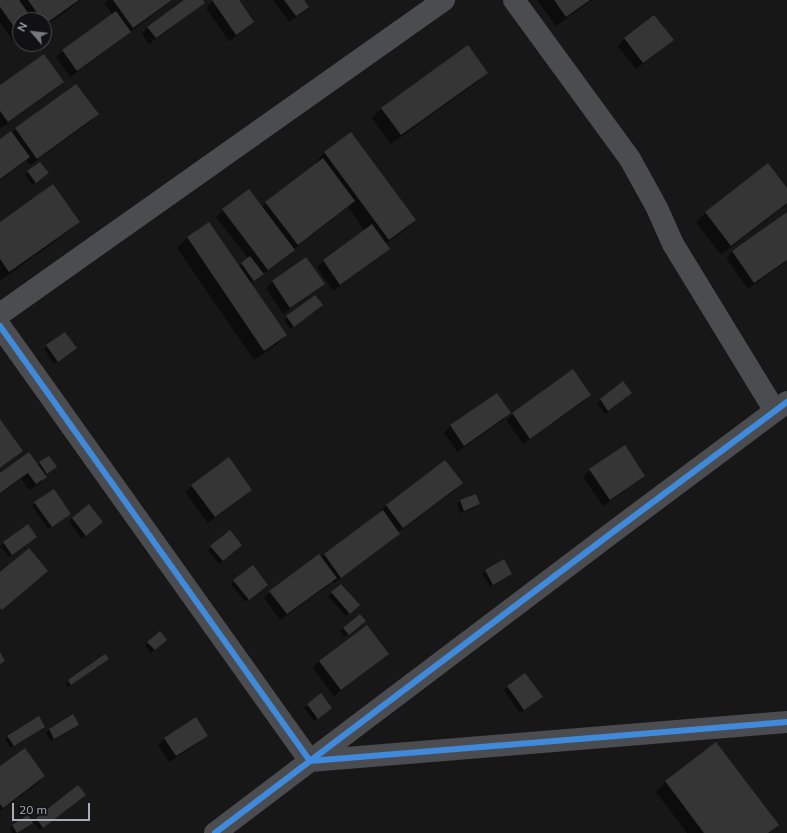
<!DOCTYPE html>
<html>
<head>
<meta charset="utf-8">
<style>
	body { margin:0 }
	#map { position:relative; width:787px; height:833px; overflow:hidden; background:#171717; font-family:Mulish,sans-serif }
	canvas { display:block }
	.north { position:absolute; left:12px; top:12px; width:40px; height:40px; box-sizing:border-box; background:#111113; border:1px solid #4d4f55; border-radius:50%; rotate:298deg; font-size:11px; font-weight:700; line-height:16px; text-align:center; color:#a8adb8 }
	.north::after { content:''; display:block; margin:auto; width:14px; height:18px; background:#757880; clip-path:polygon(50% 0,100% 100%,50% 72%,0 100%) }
	.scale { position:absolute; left:12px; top:803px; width:78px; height:18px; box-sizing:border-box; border:2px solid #a8adb8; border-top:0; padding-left:5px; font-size:12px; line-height:14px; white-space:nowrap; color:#a8adb8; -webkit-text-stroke:3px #111113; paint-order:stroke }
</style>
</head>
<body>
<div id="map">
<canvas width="787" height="833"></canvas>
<div class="north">N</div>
<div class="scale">20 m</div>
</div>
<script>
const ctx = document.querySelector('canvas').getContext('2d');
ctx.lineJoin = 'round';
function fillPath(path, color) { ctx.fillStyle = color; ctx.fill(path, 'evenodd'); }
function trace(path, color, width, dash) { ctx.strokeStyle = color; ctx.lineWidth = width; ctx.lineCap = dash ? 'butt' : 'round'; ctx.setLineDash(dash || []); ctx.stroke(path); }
fillPath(new Path2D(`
	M0,0H81L44,27V20H20V44L17,46L0,23Z
	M108,0H173L130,32L123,38L70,77L56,57L63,51L113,15L104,3Z
	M186,0H202L204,2L197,9L149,44L142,34L148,27Z
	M214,0H237L253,22L246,28L229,41L206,8Z
	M273,0H303L307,6L301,13L289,22Z
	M537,0H592L556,26Z
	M654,16L666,46L636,69L618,46L624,39Z
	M486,73L477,82L391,144L372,118L382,108Z
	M63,82L56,88L1,128V127L0,128V87Z
	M97,114L91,121L30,165L26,159L22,164L0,180V140L11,133L16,129Z
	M351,133L415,220L405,230L385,244L388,249L382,255L333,291L317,267L323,261L365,231L348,207L293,250L287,256L250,284L286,335L276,345L254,360L177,248L187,238L209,223L239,267L248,258L216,217L223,210L262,207L266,203L316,165L315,163L324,153Z
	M28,172L44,176L32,185L25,175Z
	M787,190V204L783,207L721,255L696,222L706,212Z
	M787,213V261L748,289L726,258L733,251Z
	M78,221L69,231L0,281V223Z
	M306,258L323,284L317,290L283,314L266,288L272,282Z
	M319,308L290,329L284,320L287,317Z
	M65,333L72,351L54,364L44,349Z
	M623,382L628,396L605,414L597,403Z
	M497,394L510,413L503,420L457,452L444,433L450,426Z
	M590,395L584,401L523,444L506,420L513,414Z
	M0,421L22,451L15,457L0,469Z
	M229,459L251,490L244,496L208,523L185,492L192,486Z
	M40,463L56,467L45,476V477L39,484L29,490L21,479L0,494V474L37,466Z
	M590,470L644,476L637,482L603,506L583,477Z
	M461,483L455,490L398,532L399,534L393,540L334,583L332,581L329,585L280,620L264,598L270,592L321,558L324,555L381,513L380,512L387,505Z
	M475,495L479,504L476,507L460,513L457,504L460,501Z
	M35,503L66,517L48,529L32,506Z
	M72,518L102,522L82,539L69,521Z
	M27,525L32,540L9,557L0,546Z
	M229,531L238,548L219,564L208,550Z
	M504,561L511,574L508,577L490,587L482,574L486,571Z
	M234,581L263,588L245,602L231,584Z
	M341,585L355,608L346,616L328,596Z
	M360,615L361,624L345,637L340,631Z
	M165,640L151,653L145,645L148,642Z
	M387,654L381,660L334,696L313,668L319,661Z
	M104,662L68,687L66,684L69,681Z
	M525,674L538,700L520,713L504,690Z
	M320,695L327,711L314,721L304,708Z
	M73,716L78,725L75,728L51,741L46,733L49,730Z
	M41,730L10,748L5,739L8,736Z
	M207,735L200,742L169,762L158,745L165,738Z
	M716,743L777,825L769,833H687L656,792L665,782Z
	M0,767L44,776L38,783L0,811Z
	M78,787L82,798L40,830L33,822Z
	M32,823L18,833H12L10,828L13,825Z`), '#0007');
fillPath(new Path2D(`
	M0,0H19L33,20H20V35L0,7Z
	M28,0H79L45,24L44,20H42Z
	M113,0H172L133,28Z
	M184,0H203L205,3L156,38L147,27Z
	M212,0H239L254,22L236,35Z
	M284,0H304L309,7L296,16Z
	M554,0H590L566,17Z
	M116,11L131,32L77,71L62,50Z
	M654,15L674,40L643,63L624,38Z
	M468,45L488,73L401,135L381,108Z
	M44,54L64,82L8,122L0,111V85Z
	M76,84L99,114L37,159L15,128Z
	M11,131L30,157L0,179V139Z
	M351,132L416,220L389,240L324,152Z
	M323,158L355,201L298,245L265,202Z
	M40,162L49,173L36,183L27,171Z
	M768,163L787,188V203L731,246L705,212Z
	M53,184L80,222L9,272L0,259V222Z
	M249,189L295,250L268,270L222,209Z
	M787,212V260L754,283L732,251Z
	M209,222L287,335L264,351L187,237Z
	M372,224L390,249L340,285L323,260Z
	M250,256L264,274L254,281L241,263Z
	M306,257L325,284L290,308L272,281Z
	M315,295L323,305L294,327L286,316Z
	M65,332L77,348L58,362L46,345Z
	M573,369L591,395L530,439L512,413Z
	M623,381L632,393L608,411L600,399Z
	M497,393L511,413L464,446L450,425Z
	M0,419L23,451L0,468Z
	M625,445L645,476L610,500L589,469Z
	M29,452L47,477L36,484L28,473L0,493V473Z
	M49,456L57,467L47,474L39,462Z
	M229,457L252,490L215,517L191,485Z
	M445,460L463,483L403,528L386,505Z
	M54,489L71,514L52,527L34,502Z
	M476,494L480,504L464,511L460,500Z
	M89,504L103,522L86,536L72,518Z
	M383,510L400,534L341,578L324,554Z
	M28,524L37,537L12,555L3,542Z
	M230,530L242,545L223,561L210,546Z
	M29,548L48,571L2,610L0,608V572Z
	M319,554L337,578L287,614L269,591Z
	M504,559L512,574L493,585L485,570Z
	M253,565L268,585L249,600L233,580Z
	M341,584L360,605L350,614L331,592Z
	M360,614L366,621L349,635L343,628Z
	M367,625L389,654L341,690L319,661Z
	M160,631L167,640L155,650L147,642Z
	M0,652L5,661L0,664Z
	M105,654L109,659L71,685L68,680Z
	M525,673L543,697L524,710L507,686Z
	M321,693L332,708L318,719L307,704Z
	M73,714L79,725L54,739L49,729Z
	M39,716L45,727L14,746L7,736Z
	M196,717L208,736L176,756L164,738Z
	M716,742L779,825L768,833H704L665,781Z
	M25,748L45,776L3,808L0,804V766Z
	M78,785L86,795L43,828L36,818Z
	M28,815L33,823L17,833L12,825Z`), '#353536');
trace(new Path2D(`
	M514,0L630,159L657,208L673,244L775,411
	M0,314L444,0
	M0,326L310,761L613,532L787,402
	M215,833L310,761L787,722`), '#4b4c50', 22);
trace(new Path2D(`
	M0,326L310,761L613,532L787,402
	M215,833L310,761L787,722`), '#408adc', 6);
</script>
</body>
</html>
